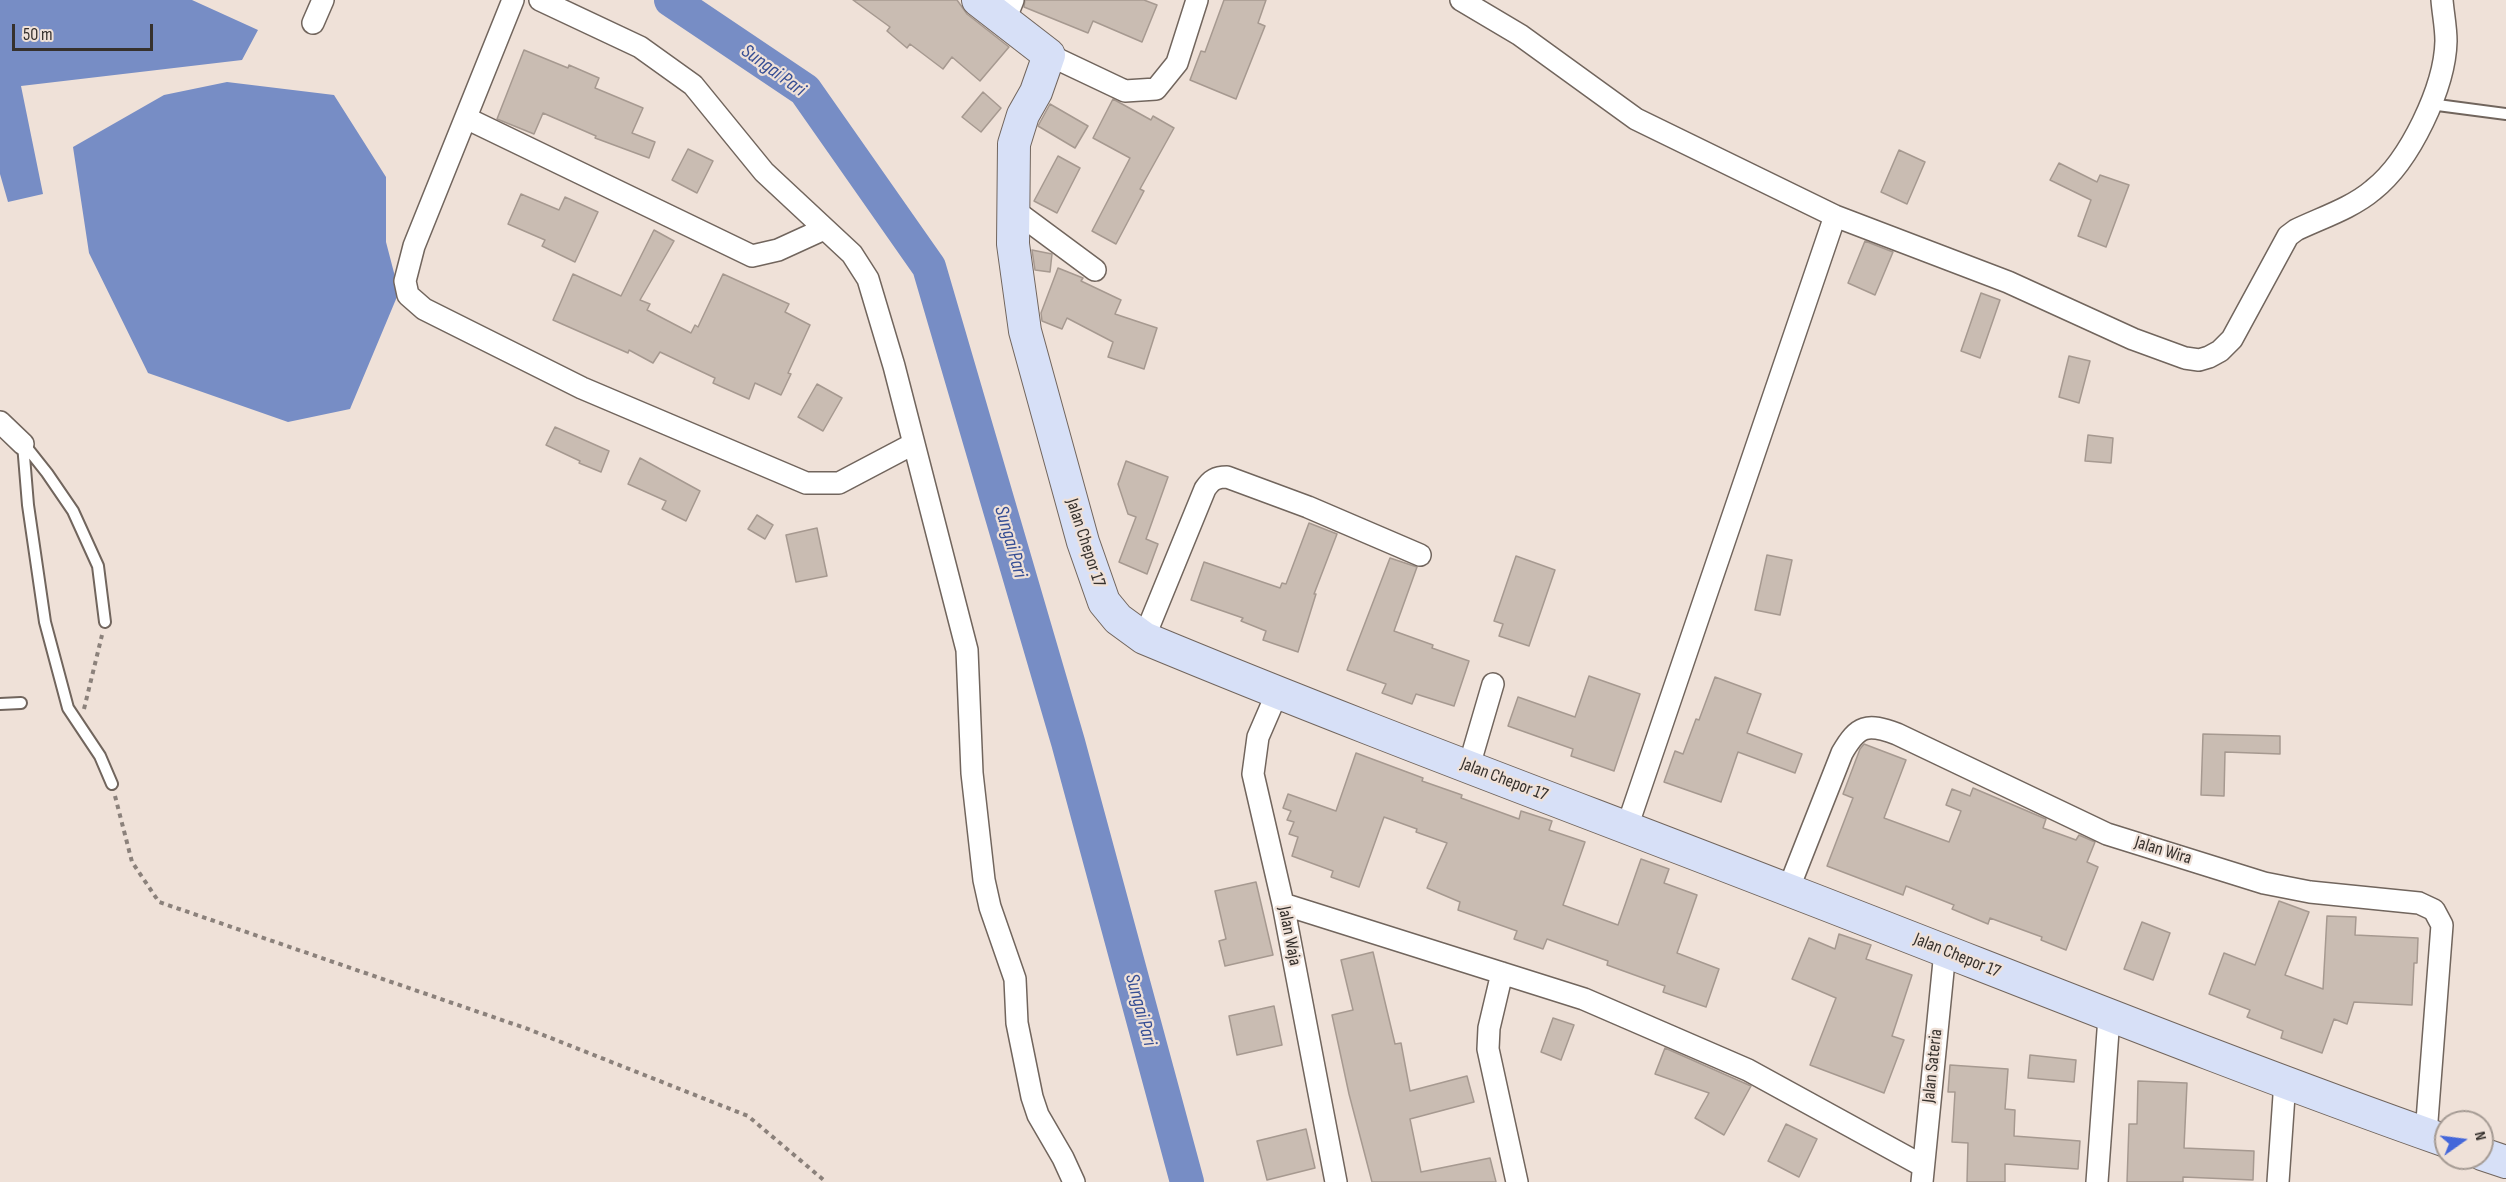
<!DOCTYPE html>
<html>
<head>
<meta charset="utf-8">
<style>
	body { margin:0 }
	#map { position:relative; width:2506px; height:1182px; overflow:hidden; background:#efe1d8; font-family:"Sofia Sans Condensed",sans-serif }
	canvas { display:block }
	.north { position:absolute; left:2434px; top:1110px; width:60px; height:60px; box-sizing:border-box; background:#efe1d8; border:2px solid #a59b94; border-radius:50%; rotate:76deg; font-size:16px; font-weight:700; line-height:24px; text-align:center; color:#36312d }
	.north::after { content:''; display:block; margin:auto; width:21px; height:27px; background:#4467da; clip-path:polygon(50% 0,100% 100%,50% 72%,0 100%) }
	.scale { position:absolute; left:12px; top:24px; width:141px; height:27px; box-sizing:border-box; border:3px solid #36312d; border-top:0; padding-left:8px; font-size:18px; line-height:21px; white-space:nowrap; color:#36312d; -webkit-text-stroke:4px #efe1d8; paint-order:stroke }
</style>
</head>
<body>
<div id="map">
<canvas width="2506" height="1182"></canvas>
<div class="north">N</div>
<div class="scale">50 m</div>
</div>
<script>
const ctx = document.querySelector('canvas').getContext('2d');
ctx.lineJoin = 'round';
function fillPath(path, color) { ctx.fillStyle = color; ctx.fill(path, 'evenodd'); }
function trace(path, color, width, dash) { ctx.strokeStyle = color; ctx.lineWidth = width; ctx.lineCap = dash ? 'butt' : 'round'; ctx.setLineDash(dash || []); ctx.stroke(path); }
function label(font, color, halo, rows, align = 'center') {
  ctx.font = font + ' "Sofia Sans Condensed",sans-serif'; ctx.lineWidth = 4.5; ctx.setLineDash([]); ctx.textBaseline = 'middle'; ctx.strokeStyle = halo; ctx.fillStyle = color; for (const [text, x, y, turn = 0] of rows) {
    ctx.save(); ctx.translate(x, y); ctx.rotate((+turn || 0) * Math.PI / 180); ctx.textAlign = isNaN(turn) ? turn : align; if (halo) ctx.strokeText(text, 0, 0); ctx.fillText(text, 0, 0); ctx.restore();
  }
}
fillPath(new Path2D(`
	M0,0H192L258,30L242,60L21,86L43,194L8,202L0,174Z
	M227,82L334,95L386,177V242L399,292L350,409L288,422L148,373L89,253L73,147L164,95Z`), '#778dc5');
trace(new Path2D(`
	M671,0L805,90L929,267L1068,742L1187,1182`), '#778dc5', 34);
const building = new Path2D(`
	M853,0H957L967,14L1009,47L980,81L952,57L943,69L910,44L907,48L887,31L890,27Z
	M1025,0H1144L1157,5L1142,42L1093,21L1088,33L1024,7Z
	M1224,0H1266L1258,23L1265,26L1236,99L1190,80L1201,51L1205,52Z
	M524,50L568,68L569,65L599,78L595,88L643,108L632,133L655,142L649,158L595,138L596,136L543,113L534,134L497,119Z
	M983,92L1001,108L981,132L962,117Z
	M1113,99L1151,120L1153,116L1174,128L1140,189L1144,191L1116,244L1092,231L1130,158L1093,138Z
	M1050,104L1088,126L1075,148L1038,126Z
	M688,149L713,161L697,193L672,180Z
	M1899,150L1925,162L1907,204L1881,192Z
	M1058,156L1080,168L1057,213L1034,201Z
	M2059,163L2097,182L2100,175L2129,185L2106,247L2078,236L2091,200L2050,180Z
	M521,194L559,210L565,197L598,212L575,262L542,246L545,240L508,224Z
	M654,230L674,241L640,300L650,304L647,310L691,333L695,325L698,327L723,274L789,304L785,312L810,325L788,373L791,374L781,395L755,383L749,399L713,383L715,378L660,352L653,363L629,350L628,353L553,320L573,274L621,296Z
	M1865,241L1893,252L1875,295L1848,283Z
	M1032,250L1052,254L1050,272L1035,270Z
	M1058,268L1083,278L1081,281L1121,300L1115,314L1157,328L1144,369L1108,357L1113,342L1067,318L1062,329L1042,321L1041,313Z
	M1981,293L2000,300L1980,358L1961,351Z
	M2069,356L2090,361L2079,403L2059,397Z
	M817,384L842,398L823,431L798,417Z
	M555,427L609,451L601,472L579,463L580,461L546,445Z
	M2088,435L2113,438L2111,463L2085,461Z
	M640,458L700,491L686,521L662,509L666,501L628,484Z
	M1126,461L1168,477L1146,539L1158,544L1147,574L1119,562L1136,517L1128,514L1118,484Z
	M757,515L773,525L765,539L748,529Z
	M1309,523L1337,534L1314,594H1316L1298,652L1263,640L1266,631L1241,621L1243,618L1191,600L1204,562L1280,588L1282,583L1286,584Z
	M817,528L827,576L796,582L786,535Z
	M1767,555L1792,560L1780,615L1755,610Z
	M1516,556L1555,570L1529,646L1499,636L1503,624L1494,621Z
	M1390,558L1417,567L1394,631L1433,645L1432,648L1469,661L1454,706L1416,694L1412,704L1382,693L1386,684L1347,670Z
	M1589,676L1640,694L1614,771L1571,756L1573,749L1508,726L1518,697L1575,717Z
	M1715,677L1761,694L1747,733L1802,754L1795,773L1738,752L1721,802L1664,782L1675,751L1683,754L1696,719L1699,720Z
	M2203,734L2280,736V754L2225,752L2224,796L2201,795Z
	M1864,744L1906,760L1884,818L1949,842L1961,811L1946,805L1952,789L1970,796L1973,788L2046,819L2043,828L2076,840L2079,835L2095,842L2087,862L2098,867L2066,950L2041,940L2042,937L1990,918L1988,924L1952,909L1954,905L1906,886L1903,895L1827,866L1853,798L1843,794L1860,749Z
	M1356,753L1423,778L1422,781L1462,795L1461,798L1519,819L1521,811L1552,821L1549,830L1585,842L1563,905L1618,925L1641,859L1669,869L1664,883L1697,895L1677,953L1719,969L1706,1007L1663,992L1665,986L1607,965L1608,961L1547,939L1543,949L1514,939L1517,931L1458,910L1460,902L1427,888L1447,843L1416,832L1417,829L1384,817L1359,887L1331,877L1333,871L1292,856L1298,837L1289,834L1294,822L1287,820L1291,811L1283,808L1288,794L1336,811Z
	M1256,882L1273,955L1225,966L1219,941L1226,939L1215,891Z
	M2279,901L2309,912L2285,975L2323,989L2327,916L2356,917L2355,935L2418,938L2417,963H2414L2412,1005L2354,1002L2347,1024L2334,1019L2322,1053L2281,1038L2283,1031L2247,1017L2250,1010L2209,994L2224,953L2255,965Z
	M2142,922L2170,933L2153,980L2124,969Z
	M1839,934L1871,945L1866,959L1912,975L1892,1036L1904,1040L1884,1093L1810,1065L1836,998L1792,979L1809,938L1835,949Z
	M1373,952L1395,1044L1401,1043L1410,1091L1467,1076L1474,1102L1410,1119L1421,1172L1490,1158L1496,1182H1372L1349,1094L1332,1015L1353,1010L1341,960Z
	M1274,1006L1282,1045L1237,1055L1229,1016Z
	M1553,1018L1574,1025L1561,1060L1541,1052Z
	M1665,1048L1751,1086L1724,1135L1695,1118L1709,1093L1655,1074Z
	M2030,1055L2076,1060L2074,1082L2028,1078Z
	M1950,1065L2008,1069L2005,1109L2015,1110L2014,1136L2080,1141L2078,1169L2005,1164V1182H1967L1968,1143L1952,1142L1955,1092H1948Z
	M2138,1081L2187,1083L2184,1148L2254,1151L2253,1180L2183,1177V1182H2127L2129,1124H2137Z
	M1786,1124L1817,1139L1799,1177L1768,1161Z
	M1306,1129L1315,1168L1267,1180L1257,1141Z`);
fillPath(building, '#c9bcb2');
trace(building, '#a69990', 1.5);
const lane = new Path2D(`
	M2430,104L2506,114
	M23,444L28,505L45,622L68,708L100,756L112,784
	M24,444L47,473L73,511L98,566L105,622
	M0,704L21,703`);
const street = new Path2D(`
	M513,0L414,246L405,281L408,295L424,309L582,388L806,483H839L913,444
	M540,0L640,47L693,85L764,172L852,254L868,279L894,366L967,650L972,773L984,880L990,907L1015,979L1017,1023L1032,1097L1038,1115L1063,1158L1074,1182
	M1461,0L1520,35L1636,119L1835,216L2008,282L2133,339L2185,358L2199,360L2209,357L2220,351L2232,339L2288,236L2296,230C2321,218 2352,208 2373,190C2410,161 2445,87 2446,41C2446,27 2443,13 2442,0
	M1005,20L1013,0
	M313,23L323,0
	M1049,55L1125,91L1156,89L1177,63L1197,0
	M466,118L752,256L778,250L824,229
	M1014,210L1095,270
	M0,422L23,444
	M1144,638L1205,489C1211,480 1216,477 1227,477L1308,507L1420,555
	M1277,693L1258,737L1253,774L1283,904L1336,1182
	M1469,766L1493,684
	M1627,827L1835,216
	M1788,890L1842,753C1858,725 1867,723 1897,734L2107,834L2264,883L2310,892L2419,903L2434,910L2442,925L2426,1134
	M1283,904L1584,999L1748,1070L1923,1166
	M1502,973L1489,1028L1488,1049L1517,1182
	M1922,1182L1945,951
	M2097,1182L2109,1017
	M2278,1182L2285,1081`);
const secondary = new Path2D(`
	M978,0L1049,55L1036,92L1023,115L1014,144L1013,244L1025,331L1083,542L1104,602L1118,619L1144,638C1358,727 1575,807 1791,891C2009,975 2225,1063 2446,1141
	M2482,1154L2506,1162`);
trace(lane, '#71655d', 14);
trace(street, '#71655d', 24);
trace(secondary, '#71655d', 34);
trace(new Path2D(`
	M84,709L102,635
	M115,796L132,862L159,902L528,1029L748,1116L826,1182`), '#8b817b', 4, [4.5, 4.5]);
trace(lane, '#fff', 10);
trace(street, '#fff', 21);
trace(secondary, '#d7e0f7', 32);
label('18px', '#36312d', '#efe1d8', [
	["Jalan Chepor 17",1085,543,72],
	["Jalan Chepor 17",1504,780,21],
	["Jalan Wira",2163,851,17],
	["Jalan Waja",1289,936,79],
	["Jalan Chepor 17",1957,956,22],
	["Jalan Sateria",1933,1066,-84]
]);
label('italic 20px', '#364e94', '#efe1d8', [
	["Sungai Pari",773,71,36],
	["Sungai Pari",1010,542,74],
	["Sungai Pari",1140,1010,75]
]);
</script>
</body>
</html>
